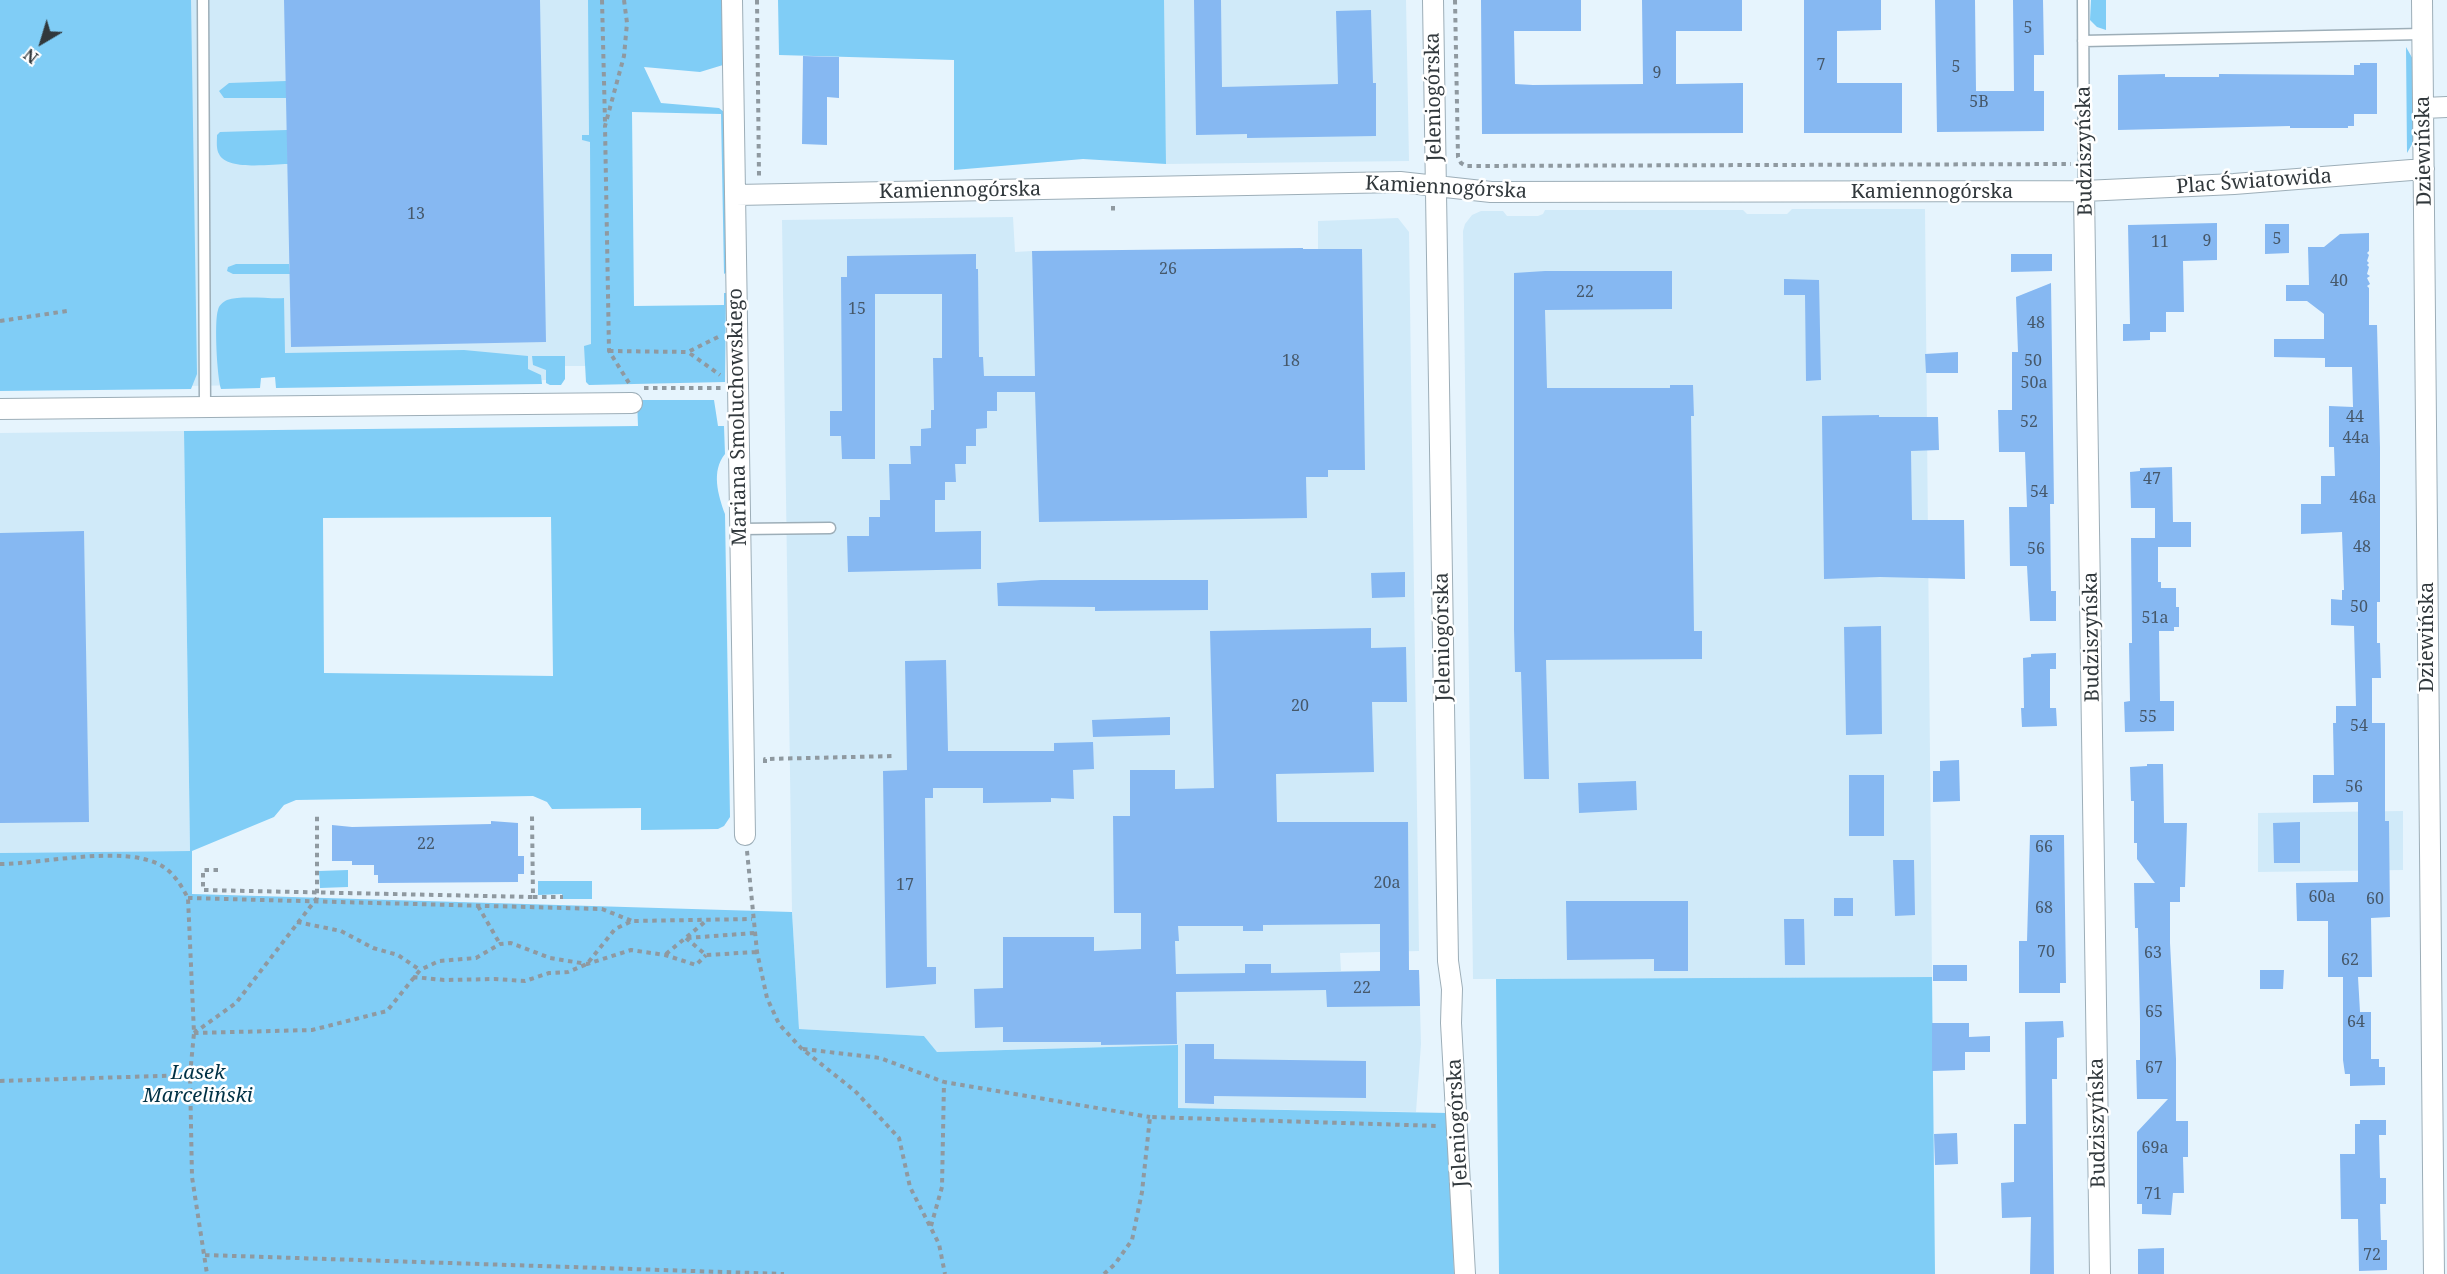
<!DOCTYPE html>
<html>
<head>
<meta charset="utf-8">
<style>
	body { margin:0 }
	#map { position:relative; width:2447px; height:1274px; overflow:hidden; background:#e6f4fd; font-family:"Noto Serif",serif }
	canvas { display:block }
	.north { position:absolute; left:12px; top:12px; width:60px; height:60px; -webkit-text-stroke:4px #fff; paint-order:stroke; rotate:218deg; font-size:16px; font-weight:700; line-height:24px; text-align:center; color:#31383c }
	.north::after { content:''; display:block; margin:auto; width:21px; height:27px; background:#31383c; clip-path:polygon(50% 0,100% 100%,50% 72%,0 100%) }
</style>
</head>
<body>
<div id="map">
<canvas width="2447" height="1274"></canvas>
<div class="north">N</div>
</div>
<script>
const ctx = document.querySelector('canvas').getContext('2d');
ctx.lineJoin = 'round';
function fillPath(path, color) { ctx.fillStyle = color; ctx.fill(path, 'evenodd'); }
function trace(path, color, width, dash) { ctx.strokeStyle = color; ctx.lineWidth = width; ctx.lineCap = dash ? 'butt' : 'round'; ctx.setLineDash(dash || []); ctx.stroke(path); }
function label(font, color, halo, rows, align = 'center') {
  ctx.font = font + ' "Noto Serif",serif'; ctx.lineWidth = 5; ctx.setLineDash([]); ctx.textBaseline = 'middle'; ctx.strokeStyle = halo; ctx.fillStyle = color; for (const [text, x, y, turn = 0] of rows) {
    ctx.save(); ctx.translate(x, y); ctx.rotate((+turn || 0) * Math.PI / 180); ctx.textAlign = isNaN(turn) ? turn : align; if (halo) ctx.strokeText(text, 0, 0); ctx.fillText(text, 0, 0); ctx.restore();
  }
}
fillPath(new Path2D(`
	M177,0H593L596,366H556L548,380L281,384V374H258V385L183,386Z
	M1163,0H1406L1409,161L1166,164Z
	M1792,209H1925L1932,977L1473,979L1463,231L1465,224L1472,215L1481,211H1503L1507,216H1538L1543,214L1545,210H1743L1747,214H1787Z
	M1013,217L1015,252L1032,251L1033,290L1318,303V221L1398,218L1409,232L1419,951L1340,953L1341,971L1419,970L1421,1044L1416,1112L1178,1108L1177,1045L937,1052L924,1036L799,1029L792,912L782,220Z
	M184,431L190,851L0,853V433Z
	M2403,811V870L2258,872V813Z`), '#d0eaf9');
fillPath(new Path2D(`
	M0,0H191L197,374L191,389L0,391Z
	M588,0H722L723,65L700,72L644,67L661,103L719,108L724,112L727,272L724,274L721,114L632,112L634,306L724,305V293H726L725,382L589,385L586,382L584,346L591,344L590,142L582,140V135H589Z
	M778,0H1164L1166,164L1083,159L954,170V60L779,55Z
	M2091,0H2106V30L2097,27L2090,20Z
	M2406,47L2414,61L2415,139L2407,153Z
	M286,81V98H224L219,91L229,83Z
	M287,130L288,164C271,164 227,171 219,154C216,149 217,141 217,135L220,132Z
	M236,264H289L290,274H233L227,271L228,267Z
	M284,298L285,353L464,350L528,356V369L541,375L542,384L276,388L275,377L261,378L260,388L221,389C217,377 214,321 218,310C219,305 223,302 227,300C241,295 269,299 284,298Z
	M532,356H565V379L561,385H550L546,383V370L533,365Z
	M637,400H714L718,426H724L725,454C711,471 718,495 725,514L730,817L724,826L718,829L641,830V808L552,809L547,802L533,796L296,800L284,805L274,817L192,851V894L792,912L799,1029L924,1036L937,1052L1178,1045V1108L1449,1113L1454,1274H0V853L190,851L184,431L638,426ZM551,517L553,676L324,673L323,518Z
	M348,870V887L320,888L319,871Z
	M538,881H592V899H563L562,894L538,895Z
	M1932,977L1935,1274H1499L1496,979Z`), '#80cdf6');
fillPath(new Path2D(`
	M284,0H540L546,342L291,347Z
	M1194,0H1221L1222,87L1338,84L1336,11L1371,10L1373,83H1376V136L1247,138V134L1196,135Z
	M1481,0H1581V31H1514L1515,84L1533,85L1643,84L1642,0H1742V31H1676V84L1743,83V133L1482,134Z
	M1804,0H1881V30L1837,31V83H1902V133H1804Z
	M1935,0H1975L1976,91H2014L2013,0H2043L2044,55H2034V91H2044V131L1937,132Z
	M803,56L839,57V98L827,97V145L802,144Z
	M2360,63H2377V114H2354V126H2348V128H2290V126L2118,130V75L2165,74V77H2219V74L2354,75V65H2360Z
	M2217,223V260L2183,261L2184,312H2166V332H2150V340L2123,341V324H2130L2128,225Z
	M2265,224H2289V253L2265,254Z
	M2369,233V251L2367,253L2369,255L2367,261L2369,263L2367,265L2369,267L2367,274L2370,276L2367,278L2370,284L2367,286L2369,288V325H2377L2380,448V602H2377V643H2380L2381,678H2372V723H2385V821H2389L2390,917L2371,918L2372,977H2358L2360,1012H2371V1059H2379V1067H2385V1085L2350,1086V1074H2345L2343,1060V977H2328V921H2297L2296,883L2358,882V802L2313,803V775H2334L2333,723H2336V706H2356L2354,626L2331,625V599L2342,600V590H2344L2342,532L2301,534V504H2321V476H2335L2334,447H2329V406L2353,407L2352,367H2325V358L2274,357V339H2324V314L2307,301H2286V285H2309L2308,247H2324L2340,234Z
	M1303,248V249H1362L1365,470H1328V477H1306L1307,518L1039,522L1035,392H997V411H987V428L976,429V446H966V464H955L956,482H945V500H935V532L981,531V569L848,572L847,536H869V517H880V500H890L889,464H911L910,446H921V429L931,428V410H934L933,358H942V294H875V459H842L841,436H830V411H842L841,277H847V256L976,254V269H978L979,357H983L984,376H1035L1032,251Z
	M2011,254H2052V271L2011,272Z
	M1545,271H1672V309L1545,310L1547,388H1670V385H1693L1694,416H1691L1694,631H1702V659L1546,660L1549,779H1524L1521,672H1515L1514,629V273Z
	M1784,279L1819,280L1821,380L1806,381L1805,295H1784Z
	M2051,283L2054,504H2050L2051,591H2056V621H2030L2027,566H2010L2009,507H2027L2025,452H1999L1998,410H2012V352H2018L2016,297Z
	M1958,352V373H1926L1925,354Z
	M1879,415V417H1938L1939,450L1911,451L1912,520H1964L1965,579L1880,577L1824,579L1822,416Z
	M2172,467L2173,522H2191V547H2158V582H2161V588H2176V607H2179V627H2174V631H2159L2160,701H2174V731L2125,732L2124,702L2130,701L2129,643H2132L2131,538H2155V508H2131L2130,472L2140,471V468Z
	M84,531L89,822L0,823V533Z
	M1405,572V597L1372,598L1371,573Z
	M1041,580H1208V610L1095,611V607L998,606L997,583Z
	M1881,626L1882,734L1846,735L1844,627Z
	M1371,628V648L1406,647L1407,702H1372L1374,772L1276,774L1277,822H1408L1409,970H1419L1420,1006L1327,1007L1326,990L1176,992L1177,1044L1101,1045V1042H1003V1027L975,1028L974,989L1003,988V937H1094V951L1141,949V913H1114L1113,816H1130V770H1175V789L1214,788L1210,631ZM1380,924V971L1271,973V964H1245V973L1176,974L1175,941H1179L1178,926H1243V931H1263V925Z
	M2056,653V669H2050V708H2056L2057,726L2022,727L2021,708H2024L2023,658L2031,657V654Z
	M946,660L948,751H1054V743L1093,742L1094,769L1073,770L1074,799L1051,798V802L983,803V788H933V798H925L927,967H936V984L886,988L883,771L907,770L905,661Z
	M1170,717V735L1093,737L1092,720Z
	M1959,760L1960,801L1933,802V771H1940V761Z
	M2147,764H2163L2164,823H2187L2185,887H2180V902H2170V943L2176,1059V1121H2188V1157H2183L2184,1193H2173L2171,1215L2142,1214V1204H2137V1132L2168,1099H2137L2136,1060H2140V1021L2138,928H2135L2134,883H2155L2137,859V843H2134V801H2131L2130,767L2147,766Z
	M1849,775H1884V836H1849Z
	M1636,781L1637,810L1579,813L1578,783Z
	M491,821L518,823V856H524V874H518V882L378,883V875H374V865H352V861H332V825L352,827L491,824Z
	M2300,822V863H2274L2273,823Z
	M2030,835H2064L2066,983H2060V993H2019V941H2027Z
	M1893,860H1914L1915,915L1895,916Z
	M1834,898H1853V916H1834Z
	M1566,901H1688V971H1654V959L1567,960Z
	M1784,919H1804L1805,965H1785Z
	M1933,965H1967V981H1933Z
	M2260,970H2284L2283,989H2260Z
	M2063,1021L2064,1037L2057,1038V1079H2052L2054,1274H2030L2031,1217L2002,1218L2001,1183L2014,1182V1124H2026L2025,1022Z
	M1932,1023H1969V1037L1990,1036V1052H1965V1070L1932,1071Z
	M1185,1044H1214V1059L1366,1061V1098L1214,1096V1104L1185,1103Z
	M2360,1120H2386V1135H2379L2380,1178H2386V1204H2380L2381,1240H2387V1270L2359,1271L2358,1219H2341L2340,1154H2355V1124H2360Z
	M1957,1133L1958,1164L1935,1165L1934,1134Z
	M2164,1248V1274H2138V1249Z`), '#86b8f2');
const service = new Path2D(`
	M203,0L205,407
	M2083,0L2084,191
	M2083,41L2422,34
	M740,529L830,528`);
const minor = new Path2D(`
	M732,0L745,835
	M1433,0L1448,961L1452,989L1451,1023L1465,1274
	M2422,0L2434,1274
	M2424,108L2447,107
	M2084,191L2100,1274
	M736,195L1400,182L1491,192L2084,191L2234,184L2424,169
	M0,409L632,403`);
trace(service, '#9daeb8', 13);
trace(minor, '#9daeb8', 22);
trace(new Path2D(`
	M602,0L605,122
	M624,0L627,23L624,56L605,126L609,351L629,383
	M757,0L759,176
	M1455,0L1458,157L1461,163L1466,166L2071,164
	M1113,206V215
	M0,321L67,311
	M718,337L688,352L720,375
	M609,351L688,352
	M644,388H721
	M765,763V759L895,756
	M747,851L757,952L767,998L779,1024L801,1048L855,1091L899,1138L910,1187L939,1244L945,1274
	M0,864C43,864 125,844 162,866C174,873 182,887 188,898L194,1033L190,1075L192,1177L207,1274
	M218,870H203V890L533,897L532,816
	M533,897H563
	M188,898L602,909L632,921
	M478,906L500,944
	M297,922L341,931L373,948L398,955L420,970
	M686,938L706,955L757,952
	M687,938L754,933
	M666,954L706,921
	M413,977L444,980L495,979L525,981L549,973L568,972L587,964L615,929L632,921L752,919
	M194,1033L312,1030L387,1011L420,970L439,961L476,958L500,944L511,943L550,958L587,964L631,950L665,955L696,965L706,955
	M194,1033L236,1003L317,898V813
	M803,1049L880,1058L944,1082
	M0,1081L190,1075
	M931,1226L942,1187L944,1082L1150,1117
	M205,1255L784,1274
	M1104,1274L1115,1264L1132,1240L1142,1192L1150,1117L1439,1126`), '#8f99a0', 4, [4.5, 4.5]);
trace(service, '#fff', 10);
trace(minor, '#fff', 20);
label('16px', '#46586a', null, [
	["5",2028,28],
	["7",1821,65],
	["5",1956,67],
	["9",1657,73],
	["5B",1979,102],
	["13",416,214],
	["5",2277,239],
	["9",2207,241],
	["11",2160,242],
	["26",1168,269],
	["40",2339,281],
	["22",1585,292],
	["15",857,309],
	["48",2036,323],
	["18",1291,361],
	["50",2033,361],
	["50a",2034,383],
	["44",2355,417],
	["52",2029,422],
	["44a",2356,438],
	["47",2152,479],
	["54",2039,492],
	["46a",2363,498],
	["48",2362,547],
	["56",2036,549],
	["50",2359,607],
	["51a",2155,618],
	["20",1300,706],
	["55",2148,717],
	["54",2359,726],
	["56",2354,787],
	["22",426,844],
	["66",2044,847],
	["20a",1387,883],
	["17",905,885],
	["60a",2322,897],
	["60",2375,899],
	["68",2044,908],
	["70",2046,952],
	["63",2153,953],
	["62",2350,960],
	["22",1362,988],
	["65",2154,1012],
	["64",2356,1022],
	["67",2154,1068],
	["69a",2155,1148],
	["71",2153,1194],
	["72",2372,1255]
]);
label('20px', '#31383c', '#fff', [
	["Jeleniogórska",1434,97,-91],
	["Budziszyńska",2085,151,-91],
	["Dziewińska",2424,151,-91],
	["Plac Światowida",2254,182,-4],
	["Kamiennogórska",1446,188,3],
	["Kamiennogórska",960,191,-1],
	["Kamiennogórska",1932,192],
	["Mariana Smoluchowskiego",738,417,-91],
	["Jeleniogórska",1443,637,-91],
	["Budziszyńska",2092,637,-91],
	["Dziewińska",2427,637,-90],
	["Jeleniogórska",1458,1123,-93],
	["Budziszyńska",2098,1123,-91]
]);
label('italic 20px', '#003145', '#fff', [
	["Lasek",198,1073],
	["Marceliński",198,1096]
]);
</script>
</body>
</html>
